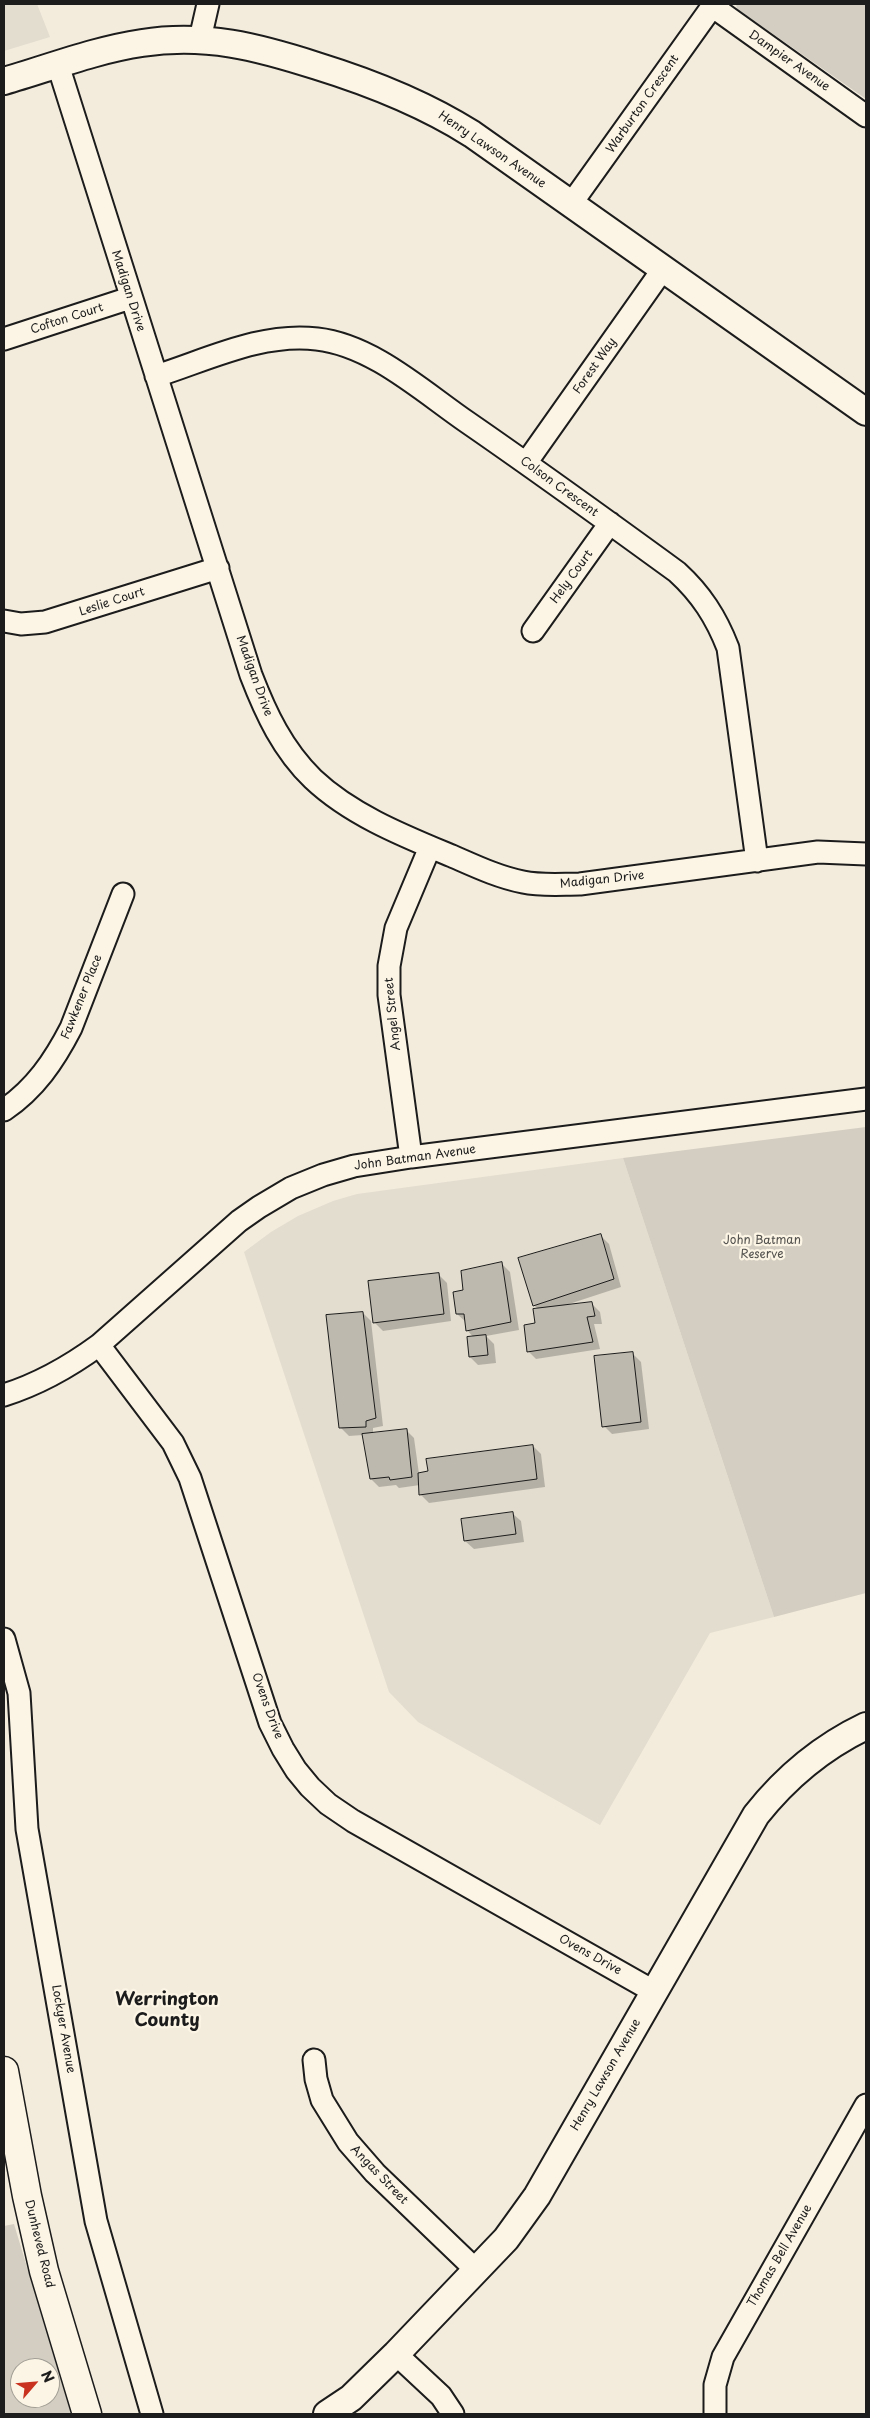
<!DOCTYPE html>
<html>
<head>
<meta charset="utf-8">
<style>
	body { margin:0 }
	#map { position:relative; width:870px; height:2418px; overflow:hidden; background:#f3ecdd; font-family:"Playpen Sans",sans-serif }
	canvas { display:block }
	.frame { position:absolute; inset:0; border:5px solid #1c1c1c; pointer-events:none }
	.north { position:absolute; left:10px; top:2358px; width:50px; height:50px; box-sizing:border-box; background:#fcf5e5; border:1px solid #a29e95; border-radius:50%; rotate:63deg; font-size:14px; font-weight:700; line-height:20px; text-align:center; color:#1c1c1c }
	.north::after { content:''; display:block; margin:auto; width:18px; height:22px; background:#c8321e; clip-path:polygon(50% 0,100% 100%,50% 72%,0 100%) }
</style>
</head>
<body>
<div id="map">
<canvas width="870" height="2418"></canvas>
<div class="frame"></div>
<div class="north">N</div>
</div>
<script>
const ctx = document.querySelector('canvas').getContext('2d');
ctx.lineJoin = 'round';
function fillPath(path, color) { ctx.fillStyle = color; ctx.fill(path, 'evenodd'); }
function trace(path, color, width, dash) { ctx.strokeStyle = color; ctx.lineWidth = width; ctx.lineCap = dash ? 'butt' : 'round'; ctx.setLineDash(dash || []); ctx.stroke(path); }
function label(font, color, halo, rows, align = 'center') {
  ctx.font = font + ' "Playpen Sans",sans-serif'; ctx.lineWidth = 4.5; ctx.setLineDash([]); ctx.textBaseline = 'middle'; ctx.strokeStyle = halo; ctx.fillStyle = color; for (const [text, x, y, turn = 0] of rows) {
    ctx.save(); ctx.translate(x, y); ctx.rotate((+turn || 0) * Math.PI / 180); ctx.textAlign = isNaN(turn) ? turn : align; if (halo) ctx.strokeText(text, 0, 0); ctx.fillText(text, 0, 0); ctx.restore();
  }
}
fillPath(new Path2D(`
	M4,4H37L50,37L4,51Z
	M623,1158L774,1617L710,1633L600,1825L418,1722L389,1692L244,1252L271,1232L298,1216L333,1201L357,1194Z`), '#e3ddcf');
fillPath(new Path2D(`
	M736,4H866V99L737,9Z
	M866,1127V1593L774,1617L623,1158Z
	M14,2224L71,2414H4V2226ZM20,2368H50V2398H20Z`), '#d3cec1');
fillPath(new Path2D(`
	M601,1236L609,1244L621,1287L566,1305L592,1304L600,1312L602,1324H594L600,1349L536,1359L528,1351L539,1310L534,1305Z
	M502,1264L510,1272L519,1330L486,1336L494,1344L496,1363L478,1365L470,1357L468,1338H474L467,1330L466,1322L457,1314L465,1291Z
	M439,1275L447,1283L451,1321L383,1331L375,1323L369,1283Z
	M363,1313L371,1321L383,1426L373,1428V1434L406,1430L414,1438L419,1474L533,1446L541,1454L545,1487L429,1503L421,1495L420,1485L399,1488L396,1485L379,1487L371,1479L363,1435L349,1436L341,1428Z
	M633,1354L641,1362L649,1429L612,1434L604,1426Z
	M512,1513L521,1521L524,1542L474,1549L465,1541Z`), '#0003');
const building = new Path2D(`
	M601,1234L614,1279L533,1306L518,1258Z
	M502,1262L511,1322L466,1331L464,1314H456L453,1292L463,1290L461,1271Z
	M439,1273L444,1314L373,1323L368,1281Z
	M592,1302L595,1316L587,1317L593,1342L527,1352L524,1325L535,1323L533,1309Z
	M363,1312L376,1418L366,1421V1427L339,1428L326,1315Z
	M486,1335L488,1355L469,1357L467,1337Z
	M633,1352L641,1422L602,1427L594,1356Z
	M407,1429L412,1477L390,1480L389,1477L370,1479L362,1434Z
	M533,1445L537,1479L419,1495L418,1473L428,1471L426,1459Z
	M513,1512L516,1534L464,1541L461,1519Z`);
fillPath(building, '#beb9ae');
trace(building, '#1c1c1c', 1);
const minor = new Path2D(`
	M712,6L866,116
	M200,39L208,4
	M58,65L251,675C266,714 283,750 313,779C351,815 404,836 452,856C475,866 498,877 523,882C542,886 561,884 580,884L818,852L866,854
	M571,204L714,4
	M4,339L130,298
	M156,376C207,360 262,332 317,339C372,345 422,391 467,422C538,471 607,521 677,572C701,594 716,617 728,648L757,861
	M526,463L663,269
	M4,621L21,624L45,622L218,568
	M533,631L610,523
	M4,1110C35,1089 54,1061 71,1028L123,894
	M411,1157L389,995V966L396,928L430,847
	M99,1345L173,1443L190,1478L270,1723L283,1749L296,1770L310,1787L328,1804L353,1821L653,1991
	M4,1395C39,1384 69,1367 99,1345L239,1221L259,1207L291,1188L323,1175L354,1166L411,1157L866,1099
	M4,1639L19,1693L27,1829L96,2221L152,2414
	M314,2060L316,2079L322,2100L348,2142L375,2173L476,2270
	M396,2354L441,2396L453,2414
	M715,2414V2385L723,2357L866,2105`);
const tertiary = new Path2D(`
	M4,81C49,68 95,50 142,43C205,33 258,47 317,66C372,83 423,103 472,134L866,412
	M327,2414L351,2398L396,2354L506,2239L537,2196L756,1815C786,1777 822,1747 866,1726`);
const secondary = new Path2D(`
	M4,2071L27,2196L44,2271L87,2414`);
trace(minor, '#1c1c1c', 25);
trace(tertiary, '#1c1c1c', 30);
trace(secondary, '#1c1c1c', 31);
trace(minor, '#fcf5e5', 21);
trace(tertiary, '#fcf5e5', 26);
trace(secondary, '#fcf5e5', 28);
label('12px', '#1c1c1c', '#fcf5e5', [
	["Dampier Avenue",789,61,35],
	["Warburton Crescent",643,104,-55],
	["Henry Lawson Avenue",492,150,34],
	["Madigan Drive",128,291,72],
	["Cofton Court",67,319,-18],
	["Forest Way",595,366,-55],
	["Colson Crescent",559,487,36],
	["Hely Court",572,577,-54],
	["Leslie Court",112,602,-18],
	["Madigan Drive",254,676,70],
	["Madigan Drive",602,880,-6],
	["Fawkener Place",82,997,-68],
	["Angel Street",393,1014,-96],
	["John Batman Avenue",415,1158,-8],
	["Ovens Drive",267,1706,70],
	["Ovens Drive",590,1955,29],
	["Lockyer Avenue",63,2029,80],
	["Henry Lawson Avenue",606,2075,-60],
	["Angas Street",379,2175,46],
	["Dunheved Road",39,2244,76],
	["Thomas Bell Avenue",780,2256,-60]
]);
label('12px', '#53514e', '#fcf5e5', [
	["John Batman",762,1241],
	["Reserve",762,1255]
]);
label('bold 18px', '#1c1c1c', '#fcf5e5', [
	["Werrington",167,2000],
	["County",167,2021]
]);
</script>
</body>
</html>
